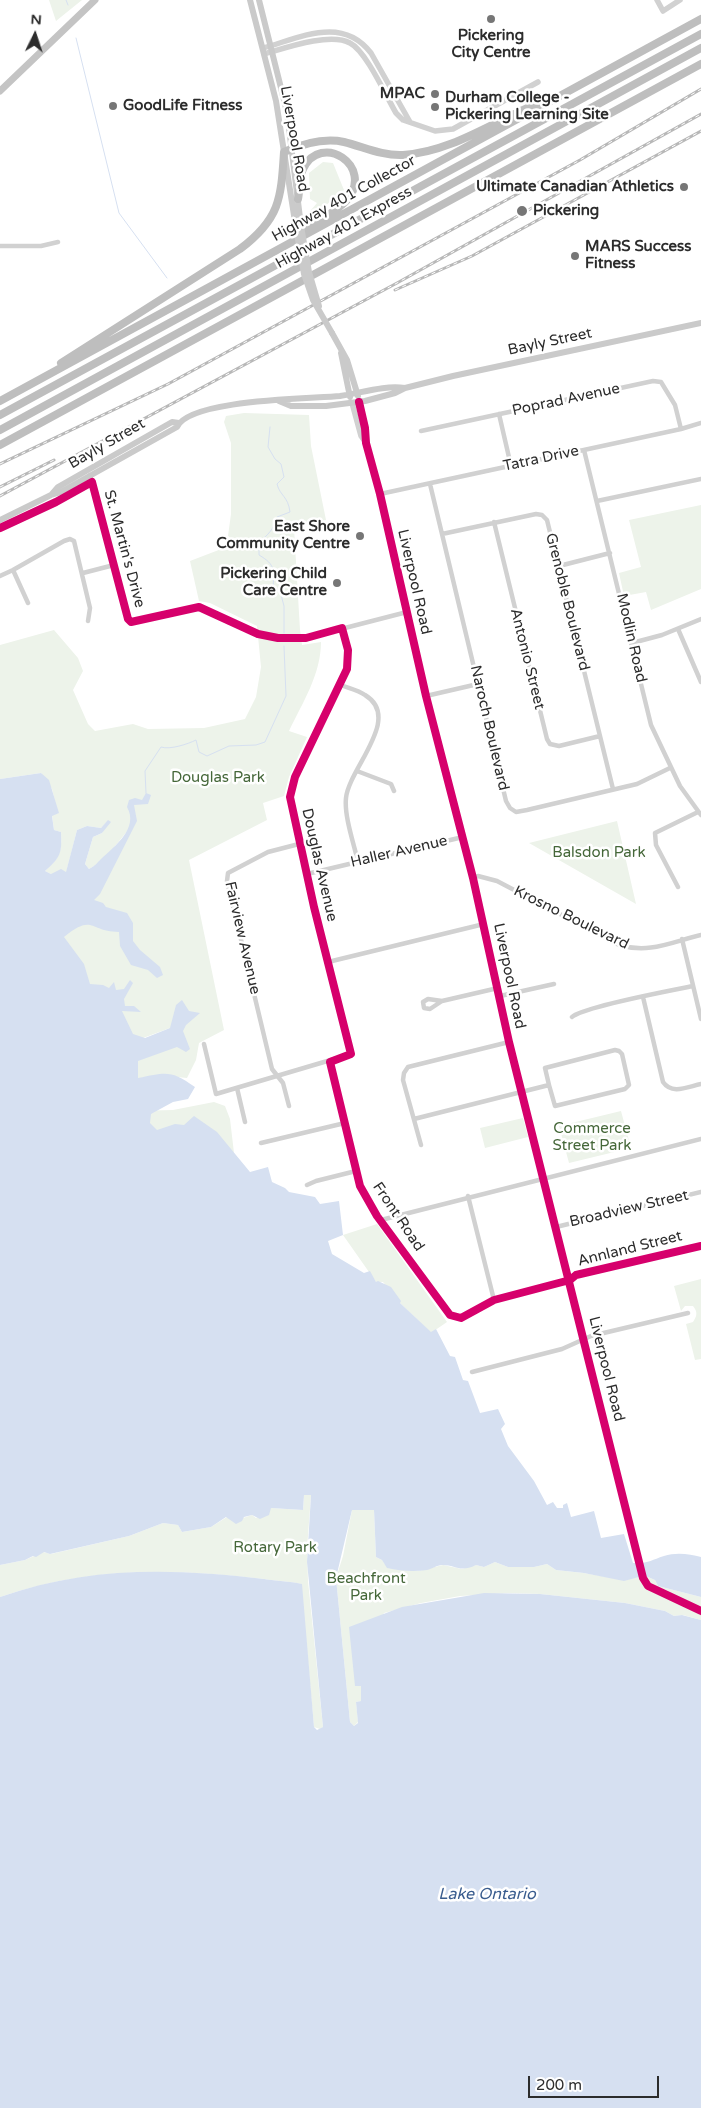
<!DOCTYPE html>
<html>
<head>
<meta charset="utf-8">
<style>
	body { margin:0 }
	#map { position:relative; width:701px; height:2108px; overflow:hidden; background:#fff; font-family:"Varela Round",sans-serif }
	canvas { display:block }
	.north { position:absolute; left:10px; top:10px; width:50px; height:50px; -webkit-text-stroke:4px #fff; paint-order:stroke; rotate:4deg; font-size:14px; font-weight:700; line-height:20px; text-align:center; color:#2c2c2c }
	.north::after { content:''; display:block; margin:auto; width:18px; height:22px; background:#2c2c2c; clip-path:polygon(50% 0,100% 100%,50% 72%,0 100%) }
	.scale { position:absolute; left:528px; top:2076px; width:131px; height:22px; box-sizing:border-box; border:2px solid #2c2c2c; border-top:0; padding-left:6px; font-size:15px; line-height:18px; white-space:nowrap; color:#2c2c2c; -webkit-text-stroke:4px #fff; paint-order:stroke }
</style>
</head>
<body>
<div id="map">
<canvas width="701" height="2108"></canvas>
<div class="north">N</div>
<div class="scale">200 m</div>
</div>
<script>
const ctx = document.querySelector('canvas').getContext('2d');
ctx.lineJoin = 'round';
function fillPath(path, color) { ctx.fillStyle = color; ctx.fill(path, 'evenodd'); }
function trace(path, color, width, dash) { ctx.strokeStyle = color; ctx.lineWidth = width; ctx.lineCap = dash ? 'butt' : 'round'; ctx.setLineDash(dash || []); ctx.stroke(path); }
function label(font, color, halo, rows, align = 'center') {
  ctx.font = font + ' "Varela Round",sans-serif'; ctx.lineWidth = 5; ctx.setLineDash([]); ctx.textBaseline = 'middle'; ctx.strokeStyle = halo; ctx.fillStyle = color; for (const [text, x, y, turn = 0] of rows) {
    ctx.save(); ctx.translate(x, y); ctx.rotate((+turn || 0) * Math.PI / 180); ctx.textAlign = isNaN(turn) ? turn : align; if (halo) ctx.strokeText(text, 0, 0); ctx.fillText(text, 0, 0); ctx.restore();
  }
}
fillPath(new Path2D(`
	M49,0H82L56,21Z
	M323,162L333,163L344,190L312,217L311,210L317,203L310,199L309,173Z
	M244,413L309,415L311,446L326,520L294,528L300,630L302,645L321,642C321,674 303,702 289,731L307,737L289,777L284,796L263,803L267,820L189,860L224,1030L199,1043L196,1060L187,1078L177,1077L144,1087L123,1066L170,1028L127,1044L84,991L42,945L106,907L93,901L129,829C119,841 104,862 89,869L85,864L93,837L102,833L108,821L101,828L87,826L77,830L66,873L51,874L45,871C60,857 62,853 61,832L54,830L52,815L58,813L52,789L41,773L0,779V645L54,630L78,658L83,671L73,690L88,724L95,731L133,724L148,729L204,728L245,719L256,697L261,667L257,626L210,603L199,601L190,561L237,543L228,536L231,514V443L224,422L226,416Z
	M701,505V589L651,610L646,592L624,596L619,573L641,567L629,520Z
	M617,821L636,904L529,843Z
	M214,1102L225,1106L230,1119L234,1153L169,1143L133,1111L173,1110Z
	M621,1111L631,1148L569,1163L559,1126Z
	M523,1118L528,1137L485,1148L480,1128Z
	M377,1224L447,1322L431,1333L400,1303L383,1282H376L343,1235Z
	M701,1279V1359L695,1360L686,1324L693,1322C697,1316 698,1312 693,1306H685L681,1311L674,1286Z
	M304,1495H311L307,1549L308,1581L323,1727L320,1729L314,1727L301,1584C289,1581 276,1581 264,1579C175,1568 86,1567 0,1597V1565L25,1560L43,1552L51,1554L129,1536L163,1523L178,1525L182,1532L211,1527L227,1517L243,1518L252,1515L256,1518L271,1508L303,1510Z
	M352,1510H374L376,1557L382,1560L388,1568L418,1571L443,1565L462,1569L476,1565L484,1567L495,1562L508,1567H534L547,1564L556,1570L584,1573L624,1580L639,1577H648L655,1580L658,1586L701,1597V1620L683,1615L674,1616L665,1611L625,1603L540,1594L508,1593L460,1596L421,1603L384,1613L355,1686H361V1701L356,1702L358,1722L354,1726L350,1722L336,1578L343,1556Z`), '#edf3ea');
fillPath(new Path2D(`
	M41,773L49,780L59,813L52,816L54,830L61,832C62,853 61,857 45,871L51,874L61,869L66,872L77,830L87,826L101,828L108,820L111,822L102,833L93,837L85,864L89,869C95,866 97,863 101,859C115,846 139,828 127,807L129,800L135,798L142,800L146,793L151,795L148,804L134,805L137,821L100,894L94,900L103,903L106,907L127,913L133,923V941L140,950L160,967L163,975L157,978L148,970L131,965L120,946L119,932C89,932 94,913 64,937L84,964L90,984L103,985L109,988L114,982L116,990L124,989L130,980L133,983L124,999L125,1006H134L141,1012L122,1011L133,1034L145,1038L170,1028L176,1005L182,1000L189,1011L200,1013L186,1025L183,1031L190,1049L186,1052L177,1047L138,1061V1078C167,1072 171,1070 195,1087L188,1099L173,1102L151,1114L150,1123L157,1130L175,1124L184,1125L194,1116L217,1132L250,1172L268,1167L272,1182L285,1188L289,1192L315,1197L320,1204L339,1201L343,1235L328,1241L332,1254L364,1273L370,1271L376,1282L378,1281L391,1287L401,1301L400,1303L431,1332L436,1329L450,1356L455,1357L463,1380L468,1381L480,1413L498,1409L505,1424L501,1429L508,1446L534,1481L547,1505L553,1502L557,1508H563V1505L567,1503L571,1517L594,1511L601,1538L624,1534L633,1563C648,1564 651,1560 664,1556C676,1552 690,1554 701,1557V1597L658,1586L655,1580L648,1577H639L624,1581L584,1573L556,1570L547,1564L534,1567H508L495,1562L484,1567L476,1565C460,1573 456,1565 442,1565C437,1565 432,1569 427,1570C414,1572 400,1571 387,1568L382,1560L376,1557L374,1510H352L336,1578L350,1722L354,1726L358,1723L356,1702L361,1701V1686H355L349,1627L402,1607L484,1593L540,1594L625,1603L665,1611L674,1616L682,1615L701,1620V2108H0V1597C87,1566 173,1568 264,1579C277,1581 289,1581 302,1584L314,1727L317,1730L323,1727L307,1562L311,1495H304L303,1510L271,1508L269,1515L260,1519L252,1515L244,1517L242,1521L236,1524L226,1517L211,1527L182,1532L178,1525L163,1523L129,1536L50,1554L44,1552L36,1557L33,1556L25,1560L0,1565V779Z`), '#d6e0f1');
trace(new Path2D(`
	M66,0L68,5
	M76,38L119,213L167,278
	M270,427L268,447L275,459L281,464L284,477L277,484C280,496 288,496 290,512L277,517C274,529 268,535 259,542V555C276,565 274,570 273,589L280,591L284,606V633
	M146,793L145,771L161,747C170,750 188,744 196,740L199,752L207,756L229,746L256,745L265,742L286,696L284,646`), '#d6e0f1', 1);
trace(new Path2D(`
	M0,246H41L58,242
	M499,414L511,466
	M421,431L653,381L661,382L675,405L681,429
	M584,450L651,725L680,786L701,815
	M90,475L128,619L131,622L199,607L267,637L290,639L306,638L407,612
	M430,484L506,801L510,808L516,812L527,810L637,784L670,768
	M380,494L681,429L701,423
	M597,501L701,479
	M494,522L547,739L550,744L559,746L600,736
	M442,534L536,514L542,515L547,520L613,789
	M559,566L610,553
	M13,570L28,603
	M83,573L114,565
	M0,576L13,570L64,541L70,539L74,541L90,608L88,621
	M678,629L701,682
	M632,643L662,635L701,619
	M341,685C348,688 358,690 365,695C403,718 349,768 346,798C344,816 354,844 358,862
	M426,696L478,684
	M357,771L391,784L394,791
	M307,874L463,837
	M473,878L478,876L497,881L619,945C650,954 671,942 701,935
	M678,887L656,845L655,833L698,812
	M682,939L701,1019
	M328,962L484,924
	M500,996L554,984
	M643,997L663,1082C672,1095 687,1087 701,1084
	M442,1001L428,999L423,1002L424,1008L430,1009L442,1001L498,988
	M572,1017C582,1007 673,990 693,986
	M204,1044L216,1094L351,1054L314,907L290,797L295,777L347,669L348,650L342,628
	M330,1062L356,1171L364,1195L377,1216L453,1317L461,1318L494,1300L570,1280L576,1275L701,1246
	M237,1088L245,1122
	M289,1106L283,1083L272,1069L227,881L228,873L268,852L299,844
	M414,1119L549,1085L545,1068L615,1050L619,1051L622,1054L629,1085L625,1089L555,1106L549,1085
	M261,1143L345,1123
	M421,1145L403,1080L404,1073L408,1067L509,1042
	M307,1185L316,1181L356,1171
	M468,1196L494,1300
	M381,1220L701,1139
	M556,1227L701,1192
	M472,1372L562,1349L591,1336L688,1313`), '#d1d1d1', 4.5);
trace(new Path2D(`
	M657,0L663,11L680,0
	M263,48C300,38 342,15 371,53L410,122
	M264,54C285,48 330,32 350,43C366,51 386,96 396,113L403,120L435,131L453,129L538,82
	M359,402L365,428L366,443L380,494L426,696L473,878L509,1042L639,1563
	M352,403L361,436L366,443`), '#d1d1d1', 5.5);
trace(new Path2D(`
	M250,0L276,101L296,228
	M259,0L287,112L301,226
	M332,333L347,360L358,396
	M341,353L350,397
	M279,401L291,406H326L365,401L395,393L405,388L453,376L701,323
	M52,494L58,487L172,422L179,423
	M0,520L51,495L61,492L177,427C190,399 310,399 340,396C361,393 384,385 405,388`), '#cacaca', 6);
trace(new Path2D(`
	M0,91L95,0`), '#c4c4c4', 7);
trace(new Path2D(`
	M296,235C309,226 337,212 347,200C375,166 321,131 303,169C299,177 300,189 298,199
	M61,363L240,249C280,219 281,199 284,152C302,144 325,138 344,142C364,147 382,156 403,155C455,152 501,116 549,99
	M0,401L701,19
	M0,415L701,34
	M0,430L701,48
	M0,445L701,64`), '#bebebe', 8);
const rail = new Path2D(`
	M395,290L472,256L701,131
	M0,464L168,384L580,160L701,89
	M0,487L54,460
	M0,496L397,283L701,114`);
trace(rail, '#b8b8b8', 3);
trace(rail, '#fff', 1, [4]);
trace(new Path2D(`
	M301,226L309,272L319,306
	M296,228L304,274L313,300L332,333`), '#cacaca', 6);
trace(new Path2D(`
	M359,402L365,428L366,443L380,494L426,696L473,878L509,1042L643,1578L648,1586L701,1611
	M0,528L56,502L92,482L128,619L131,622L199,607L258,634L278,638H306L342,628L348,650L347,669L295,777L290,797L314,907L351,1054L330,1062L360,1186L377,1216L450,1315L461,1318L494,1300L570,1280L576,1275L701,1246`), '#d6006c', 8);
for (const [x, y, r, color] of [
	[491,19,5,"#767676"],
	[435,94,5,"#767676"],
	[113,106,5,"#767676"],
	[435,107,5,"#767676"],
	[684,187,5,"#767676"],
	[522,211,6,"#767676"],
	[575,256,5,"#767676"],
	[360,536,5,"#767676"],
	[337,583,5,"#767676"]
]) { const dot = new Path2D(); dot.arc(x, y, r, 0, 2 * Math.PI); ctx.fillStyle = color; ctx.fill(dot); trace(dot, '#fff', 2); }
label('bold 15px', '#2c2c2c', '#fff', [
	["Pickering",491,36,"center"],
	["City Centre",491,53,"center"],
	["MPAC",425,94],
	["Durham College -",445,98,"left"],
	["Pickering Learning Site",445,115,"left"],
	["GoodLife Fitness",123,106,"left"],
	["Ultimate Canadian Athletics",674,187],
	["Pickering",533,211,"left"],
	["MARS Success",585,247,"left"],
	["Fitness",585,264,"left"],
	["East Shore",350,527],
	["Community Centre",350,544],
	["Pickering Child",327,574],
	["Care Centre",327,591]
], 'right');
label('15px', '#2c2c2c', '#fff', [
	["Liverpool Road",294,139,80],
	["Highway 401 Collector",344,199,-29],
	["Highway 401 Express",344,228,-29],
	["Bayly Street",550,342,-12],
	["Poprad Avenue",566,400,-12],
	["Bayly Street",107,444,-30],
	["Tatra Drive",541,459,-12],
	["St. Martin's Drive",124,549,75],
	["Liverpool Road",414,582,77],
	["Grenoble Boulevard",567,602,76],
	["Modlin Road",631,638,77],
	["Antonio Street",527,659,76],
	["Naroch Boulevard",489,728,77],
	["Haller Avenue",399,852,-13],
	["Douglas Avenue",319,865,77],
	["Krosno Boulevard",571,918,26],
	["Fairview Avenue",242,938,77],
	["Liverpool Road",509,976,78],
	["Broadview Street",629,1209,-13],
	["Front Road",398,1217,56],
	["Annland Street",630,1249,-14],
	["Liverpool Road",606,1369,76]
]);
label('15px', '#456739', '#fff', [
	["Douglas Park",218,778],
	["Balsdon Park",599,853],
	["Commerce",592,1129],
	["Street Park",592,1146],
	["Rotary Park",275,1548],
	["Beachfront",366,1579],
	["Park",366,1596]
]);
label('italic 16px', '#395c8e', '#fff', [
	["Lake Ontario",487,1895]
]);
</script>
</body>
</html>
